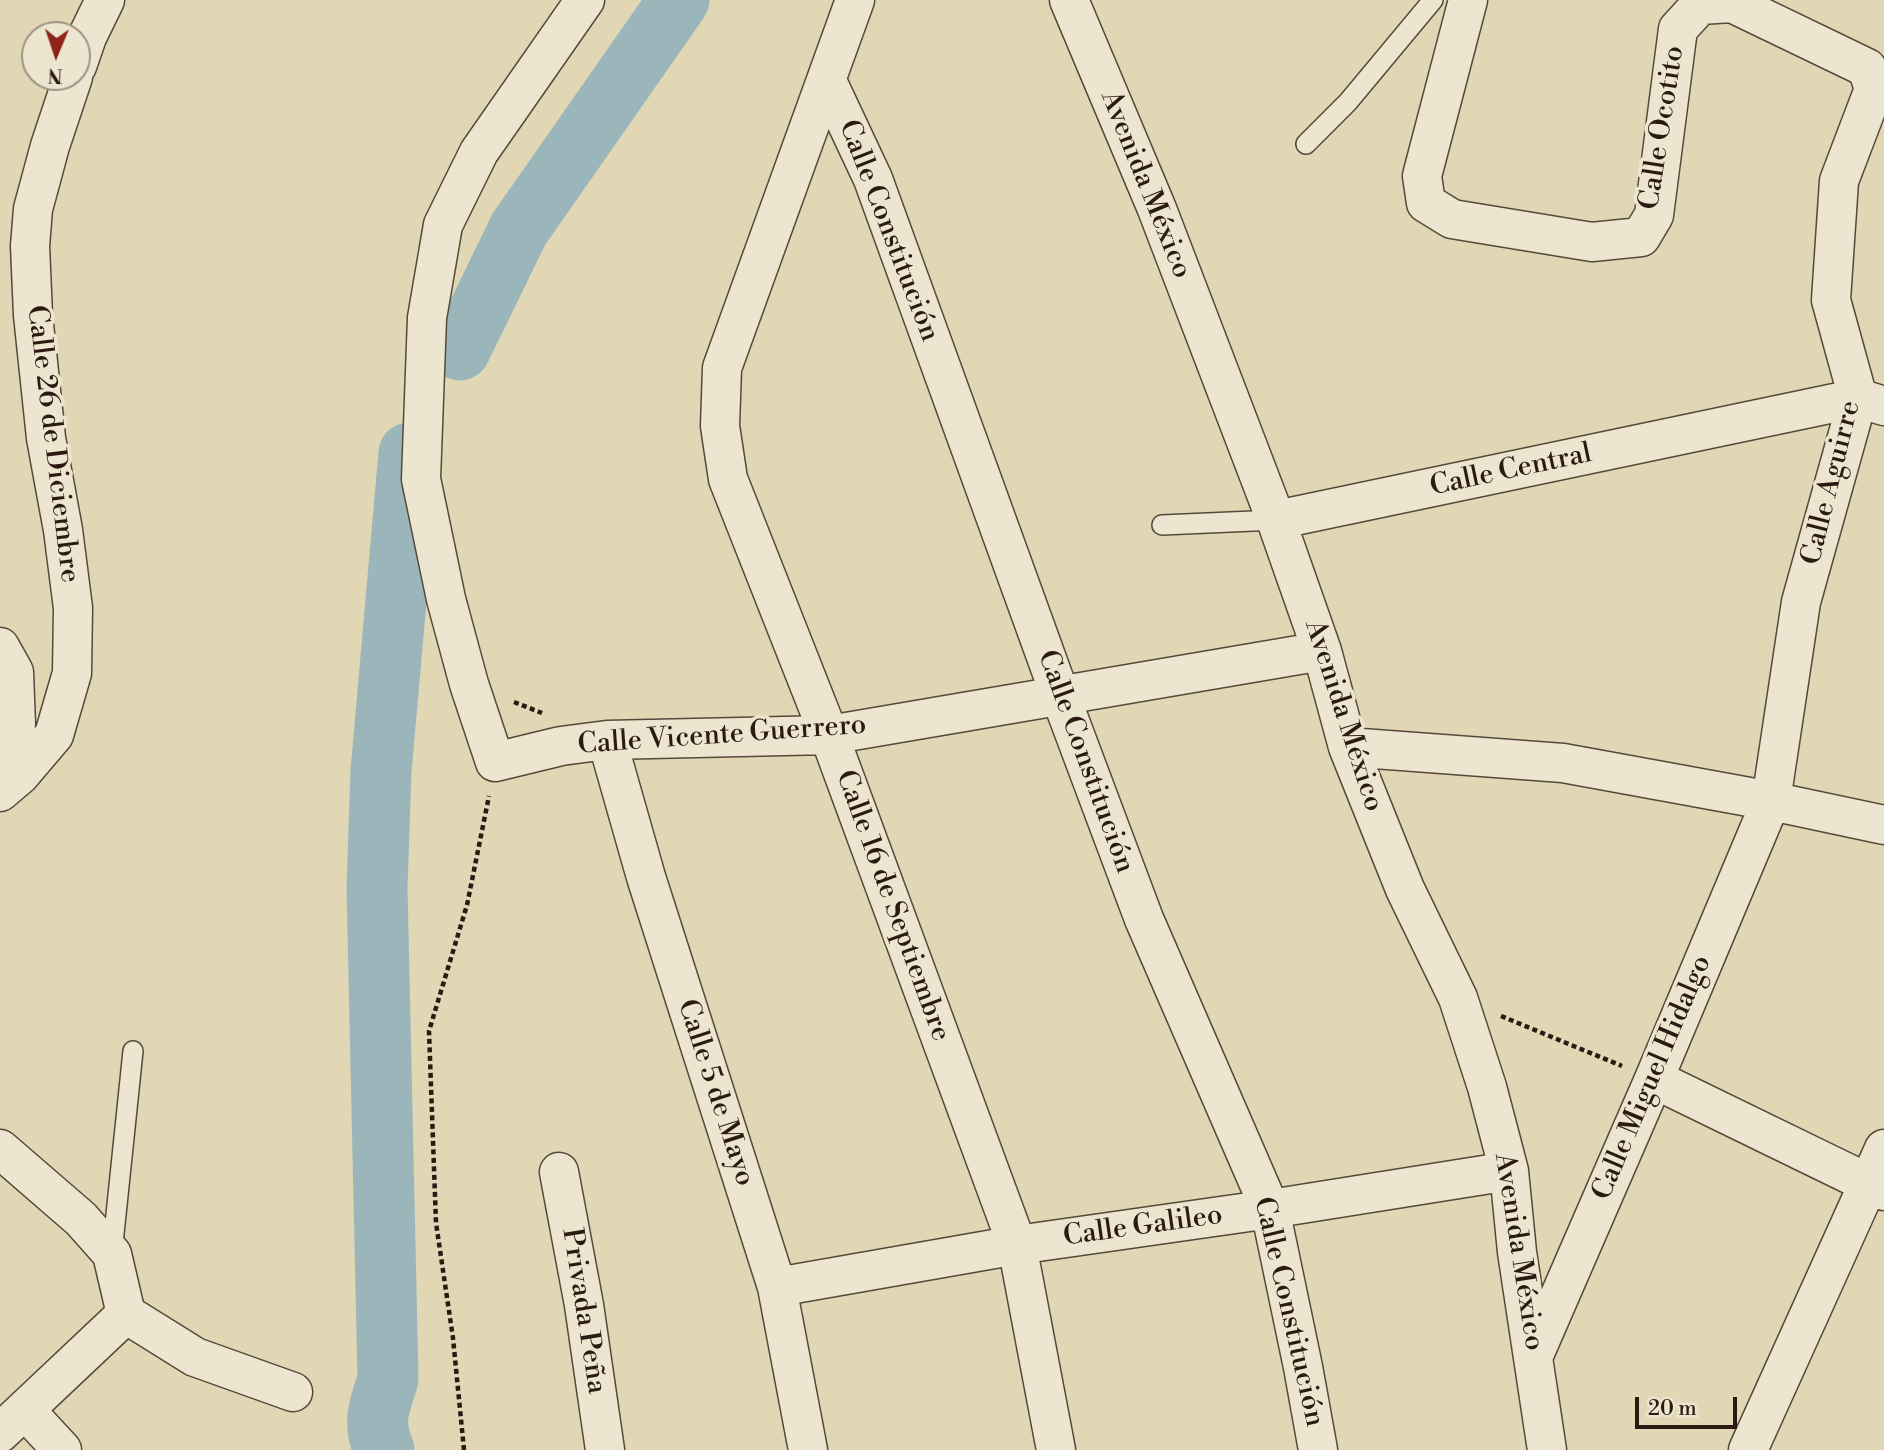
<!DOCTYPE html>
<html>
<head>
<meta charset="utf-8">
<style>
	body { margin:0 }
	#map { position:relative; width:1884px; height:1450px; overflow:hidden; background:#e1d7b5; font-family:"Libre Bodoni",serif }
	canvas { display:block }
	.north { position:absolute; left:21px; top:21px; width:70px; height:70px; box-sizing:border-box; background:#ece5cf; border:2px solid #9f9383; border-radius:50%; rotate:182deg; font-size:19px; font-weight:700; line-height:28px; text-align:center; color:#2b1912 }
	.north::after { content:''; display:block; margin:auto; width:24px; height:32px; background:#8f2418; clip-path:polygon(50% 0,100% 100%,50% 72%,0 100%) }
	.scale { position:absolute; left:1635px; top:1397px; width:102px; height:32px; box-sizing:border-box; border:4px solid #2b1912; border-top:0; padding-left:9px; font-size:21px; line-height:24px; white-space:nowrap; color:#2b1912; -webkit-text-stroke:5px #ece5cf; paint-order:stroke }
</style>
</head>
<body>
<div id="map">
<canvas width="1884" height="1450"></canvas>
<div class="north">N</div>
<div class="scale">20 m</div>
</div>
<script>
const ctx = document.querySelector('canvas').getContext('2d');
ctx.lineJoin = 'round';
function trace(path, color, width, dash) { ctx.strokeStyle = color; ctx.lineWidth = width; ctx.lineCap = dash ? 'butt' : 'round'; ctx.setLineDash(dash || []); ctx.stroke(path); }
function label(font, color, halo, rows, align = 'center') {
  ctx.font = font + ' "Libre Bodoni",serif'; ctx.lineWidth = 7; ctx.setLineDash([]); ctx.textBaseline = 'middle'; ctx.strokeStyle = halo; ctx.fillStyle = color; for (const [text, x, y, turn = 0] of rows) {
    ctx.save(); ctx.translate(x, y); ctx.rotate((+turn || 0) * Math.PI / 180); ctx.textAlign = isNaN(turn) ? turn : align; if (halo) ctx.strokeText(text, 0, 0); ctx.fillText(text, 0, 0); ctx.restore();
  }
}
trace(new Path2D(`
	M460,350L519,229L679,0
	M384,1450C372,1421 379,1408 388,1379L377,887L381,771L409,453`), '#9bb6ba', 61);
const lane = new Path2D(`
	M1306,144L1348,102L1433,0
	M1162,525L1276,520
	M112,1253L133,1051`);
const street = new Path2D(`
	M585,0L479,152L443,225L427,318L421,479L446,599L469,684L495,762L561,746L607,740L829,735L1322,651
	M855,0L722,368L720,426L728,479L829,735L1017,1245L1056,1450
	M1069,0L1157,209L1276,520L1322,651L1348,747L1405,889L1458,998L1487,1087L1509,1171L1517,1252L1547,1450
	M1468,0L1422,176L1426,203L1452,219L1592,242L1641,237L1654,215L1678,29L1700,5L1732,3L1867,68L1874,89L1839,181L1831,300L1858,398L1801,602L1771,801L1654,1079L1534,1355
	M77,66L87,37L105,0
	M827,81L873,179L1060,695L1144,919L1270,1209L1303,1367L1318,1450
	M1276,520L1858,398L1884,406
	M0,647L14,672L16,725L0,755
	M607,740L646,877L777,1287L808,1450
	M1348,747L1563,763L1771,801L1884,825
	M0,792L20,775L54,735L72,673L73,608L63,530L46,438L33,315L30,246L33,209L50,146L73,77
	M1654,1079L1884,1191
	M0,1149L81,1219L112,1254L126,1314
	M559,1172L584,1305L605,1450
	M777,1287L1017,1245L1270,1209L1509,1171
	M126,1314L195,1357L293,1392
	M25,1410L62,1450
	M0,1433L126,1314
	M1748,1450L1884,1149`);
trace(lane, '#58483b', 22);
trace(street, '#58483b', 41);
trace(new Path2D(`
	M514,702L542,713
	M1501,1016L1622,1066
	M464,1450L453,1338L436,1223L429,1031L467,905L489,796`), '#2b1912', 4.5, [5, 3.5]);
trace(lane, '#ece5cf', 19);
trace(street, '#ece5cf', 38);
label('28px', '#2b1912', '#ece5cf', [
	["Calle Ocotito",1663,128,-81],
	["Avenida México",1145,185,68],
	["Calle Constitución",888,231,69],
	["Calle 26 de Diciembre",52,444,83],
	["Calle Central",1511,471,-12],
	["Calle Aguirre",1832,483,-76],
	["Avenida México",1343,716,72],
	["Calle Vicente Guerrero",722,736,-4],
	["Calle Constitución",1085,762,70],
	["Calle 16 de Septiembre",892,906,70],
	["Calle Miguel Hidalgo",1653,1078,-67],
	["Calle 5 de Mayo",715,1093,72],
	["Calle Galileo",1143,1227,-8],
	["Avenida México",1518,1252,81],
	["Privada Peña",583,1311,81],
	["Calle Constitución",1288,1312,77]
]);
</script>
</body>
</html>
